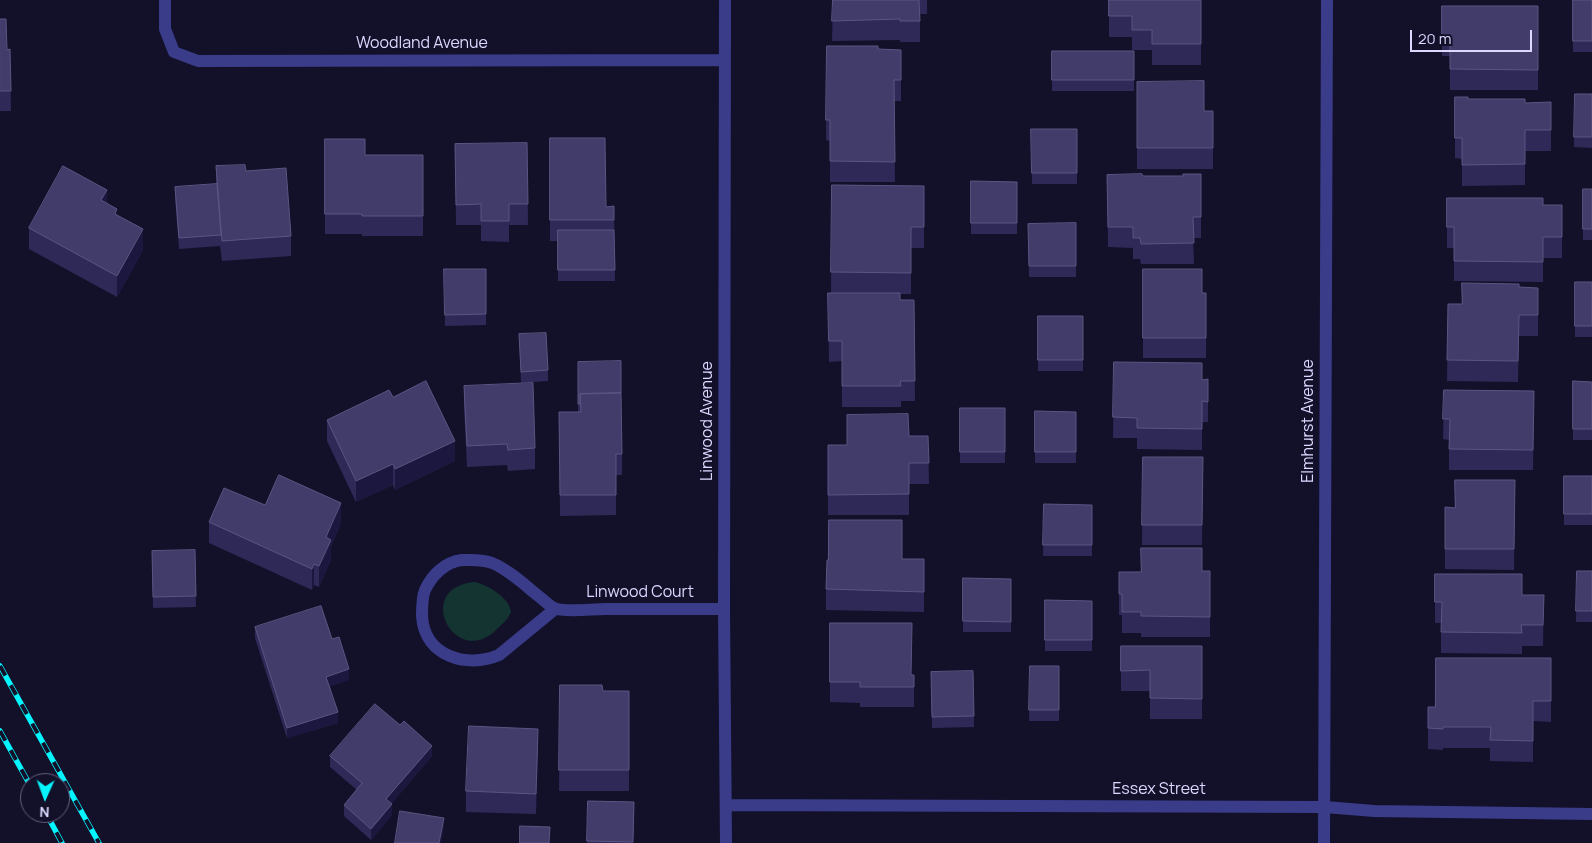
<!DOCTYPE html>
<html>
<head>
<meta charset="utf-8">
<style>
	body { margin:0 }
	#map { position:relative; width:1592px; height:843px; overflow:hidden; background:#13102a; font-family:Manrope,sans-serif }
	canvas { display:block }
	.north { position:absolute; left:20px; top:773px; width:50px; height:50px; box-sizing:border-box; background:#13102a; border:1px solid #63607f; border-radius:50%; rotate:182deg; font-size:14px; font-weight:700; line-height:20px; text-align:center; color:#dbd9ff }
	.north::after { content:''; display:block; margin:auto; width:18px; height:22px; background:#05f5ff; clip-path:polygon(50% 0,100% 100%,50% 72%,0 100%) }
	.scale { position:absolute; left:1410px; top:30px; width:122px; height:22px; box-sizing:border-box; border:2px solid #dbd9ff; border-top:0; padding-left:6px; font-size:15px; line-height:18px; white-space:nowrap; color:#dbd9ff; -webkit-text-stroke:4px #13102a; paint-order:stroke }
</style>
</head>
<body>
<div id="map">
<canvas width="1592" height="843"></canvas>
<div class="north">N</div>
<div class="scale">20 m</div>
</div>
<script>
const ctx = document.querySelector('canvas').getContext('2d');
ctx.lineJoin = 'round';
function fillPath(path, color) { ctx.fillStyle = color; ctx.fill(path, 'evenodd'); }
function trace(path, color, width, dash) { ctx.strokeStyle = color; ctx.lineWidth = width; ctx.lineCap = dash ? 'butt' : 'round'; ctx.setLineDash(dash || []); ctx.stroke(path); }
function label(font, color, halo, rows, align = 'center') {
  ctx.font = font + ' Manrope,sans-serif'; ctx.lineWidth = 5; ctx.setLineDash([]); ctx.textBaseline = 'middle'; ctx.strokeStyle = halo; ctx.fillStyle = color; for (const [text, x, y, turn = 0] of rows) {
    ctx.save(); ctx.translate(x, y); ctx.rotate((+turn || 0) * Math.PI / 180); ctx.textAlign = isNaN(turn) ? turn : align; if (halo) ctx.strokeText(text, 0, 0); ctx.fillText(text, 0, 0); ctx.restore();
  }
}
fillPath(new Path2D(`
	M475,582C488,585 510,598 511,612C508,620 502,624 496,630C455,670 412,587 475,582Z`), '#133431');
trace(new Path2D(`
	M165,0V29L174,52L198,61L725,60
	M725,0L724,609L726,843
	M555,609L499,655C467,669 424,656 422,616C422,608 422,597 425,590C432,575 445,562 462,560C472,560 483,559 492,563C508,569 527,587 541,598C546,602 551,608 557,609C569,612 592,609 606,609C645,609 685,609 724,609
	M726,805L1325,807L1374,811L1592,814
	M1324,843L1327,0`), '#3a3c8a', 12);
const rail = new Path2D(`
	M0,666L99,843
	M0,731L30,785
	M46,813L62,843`);
trace(rail, '#05f5ff', 5.5);
trace(rail, '#13102a', 4, [11]);
fillPath(new Path2D(`
	M833,0H927V14H920V42H900V40L832,41Z
	M1109,0H1201V65H1152V50H1132V37H1109Z
	M1573,0H1592V52H1573Z
	M1442,6H1538V90H1450V56H1442Z
	M0,19L7,50L10,49L11,111H0Z
	M827,46L878,49L901,50V101H894L895,182H830V141L826,140Z
	M1052,51H1134V91H1052Z
	M1137,82L1204,111H1213V169H1137Z
	M1575,94H1592V148L1574,147Z
	M1455,97L1468,99L1525,103L1551,102V151H1525V185L1462,186V159L1455,158Z
	M1031,129H1077V184H1032Z
	M550,138L606,207L614,206L615,281H558V241H550Z
	M325,139L365,155H423V236H362V234H325Z
	M527,143L528,225H509V242L481,241V225H456L455,144Z
	M216,166L246,171L291,236V256L222,261L220,246L179,249L175,198V187L216,184Z
	M1201,174V238H1193L1194,264H1141L1140,259H1133V248L1108,247L1107,175L1143,176H1183Z
	M971,181L1017,182V234H971Z
	M832,185L924,186V248H911V294H900V300H914L915,401H901V407H842V361L829,362L828,293H831Z
	M1583,189H1592V240H1583Z
	M1447,198L1543,205H1562V258H1543V282L1454,281V248H1447Z
	M107,203L117,215L143,250L117,297L29,249V228Z
	M1076,223V277H1029L1028,224Z
	M444,269H486V325L445,326Z
	M1143,269L1202,293H1206V358H1143Z
	M1575,282H1592V337H1575Z
	M1519,287L1538,288V336H1519L1518,382L1447,381L1448,304H1462Z
	M1038,316H1083V371H1038Z
	M519,334L548,370V381L521,383Z
	M578,362L622,454V475H616V515L560,516L559,412H578Z
	M1114,362L1202,380L1208,400V422H1202V450L1137,449V438H1113Z
	M1573,381L1592,382V440H1573Z
	M464,386L535,448V469L508,471L507,465L467,467L464,407Z
	M1444,390L1534,391L1533,470H1449V440L1443,439Z
	M393,397L455,461L395,490L393,485L356,502L327,441V420Z
	M960,408H1005V463H960Z
	M1035,411L1076,412V463H1035Z
	M909,436H928L929,484H909V515H828V445H847Z
	M1143,457H1203L1202,545H1142Z
	M1564,476H1592V525H1564Z
	M1515,480L1514,570L1445,569V507L1455,508Z
	M1044,504L1092,505V556H1043Z
	M265,505L341,523L331,547V560L319,587L314,585L312,590L209,543V522Z
	M195,550L196,607L153,608L152,551Z
	M902,559H924V612L826,610V589Z
	M1202,571H1210V637H1141V633H1122V615H1119V572Z
	M1577,571H1592V622H1576Z
	M1435,574L1522,595H1544L1543,646H1522V654L1441,653V623H1435Z
	M963,578L1011,579V632H963Z
	M1045,600L1092,601V651H1045Z
	M830,623L911,675H914V707H860V703L830,702Z
	M255,627L332,639L349,680L330,686L338,723L287,738L255,638Z
	M1202,646V719H1150V691H1121V671Z
	M1551,658V722L1533,721V762L1490,761V748H1443V750L1428,749V728L1435,707Z
	M1030,666H1059V721H1029Z
	M973,671L974,727L932,728L931,672Z
	M560,685L603,691H629V791H559Z
	M538,749L536,814L466,812V791Z
	M330,756H432L392,803V815L371,840L344,816V805L357,790L330,767Z
	M588,801L634,802L633,843H587Z`), '#2f2958');
fillPath(new Path2D(`
	M107,190V210L101,200Z
	M143,229V250L117,297V276Z
	M455,441V461L395,490V469Z
	M393,464V485L356,502V481Z
	M341,503V523L331,547V560L319,587V566L326,537Z
	M314,564V585L312,590V569Z
	M349,669V680L326,687V677Z
	M338,712V723L287,738V728Z
	M538,729V749L536,814V794Z
	M432,746V756L386,810V799Z
	M392,804V815L371,840V829Z
	M444,818V829L441,843H439Z`), '#1c173e');
const building = new Path2D(`
	M833,0H919L920,21H900V19L832,21Z
	M1109,0H1201V44H1152V30H1132V16H1109Z
	M1573,0H1592V41H1573Z
	M1442,6H1538V70L1450,69V35L1442,36Z
	M0,19H6L7,50L10,49L11,91H0Z
	M827,46H878V49L901,50V80H894L895,162L830,161V120H826Z
	M1052,51H1134V80H1052Z
	M1204,81V111H1213V148H1137V82Z
	M1575,94H1592V137H1574Z
	M1455,97H1468V99H1525V103L1551,102V130H1525V164L1462,165V138H1455Z
	M1031,129H1077V173H1032Z
	M550,138H605L606,207L614,206V220H550Z
	M325,139H365V155H423V216H362V214H325Z
	M527,143L528,204H509V221H481V204L456,205L455,144Z
	M245,165L246,171L286,168L291,236L222,241L216,166Z
	M63,166L107,190L101,200L117,209L115,214L143,229L117,276L29,228Z
	M1142,174L1143,176H1183V174H1201V217H1193L1194,243L1141,244L1140,238H1133V227H1108L1107,175Z
	M971,181L1017,182V223H971Z
	M217,184L221,235L179,238L175,187Z
	M832,185L924,186V227H911V273L831,272Z
	M1583,189H1592V229H1583Z
	M1447,198H1543V205H1562V237H1543V262L1454,261V227H1447Z
	M1076,223V266H1029L1028,224Z
	M558,230H614L615,270H558Z
	M444,269H486V314L445,315Z
	M1143,269H1202V293H1206V338H1143Z
	M1575,282H1592V326H1575Z
	M1462,283L1519,284V287L1538,288V315H1519L1518,361L1447,360L1448,304H1462Z
	M828,293H900V300H914L915,381H900L901,386H842V341H829Z
	M1038,316H1083V360H1038Z
	M546,333L548,370L521,372L519,334Z
	M621,361V393L580,394V404H578V362Z
	M1114,362L1202,363V380L1208,379V402L1202,401V429L1137,428V418L1113,417Z
	M426,381L455,441L395,469L393,464L356,481L327,420L389,390L393,397Z
	M1573,381L1592,382V429H1573Z
	M533,383L535,448L508,450L507,444L467,446L464,386Z
	M1444,390L1534,391L1533,450L1449,449L1450,419H1443Z
	M621,393L622,454H616V495H560L559,412H581L580,394Z
	M960,408H1005V452H960Z
	M1035,411L1076,412V452H1035Z
	M908,414L909,436H928L929,463H909V494L828,495V445H847V415Z
	M1143,457H1203L1202,525H1142Z
	M279,475L341,503L326,537L331,540L319,566L314,564L312,569L209,522L224,488L265,505Z
	M1564,476H1592V514H1564Z
	M1455,480H1515L1514,549H1445V507L1455,508Z
	M1044,504L1092,505V545H1043Z
	M829,520H902V559H924V592L826,589L827,560H828Z
	M1141,548H1202V571H1210V617L1141,616V612H1122V594H1119V572H1141Z
	M195,550L196,596L153,597L152,551Z
	M1577,571H1592V611H1576Z
	M1435,574H1522V595H1544L1543,625H1521L1522,633L1441,632L1442,602H1435Z
	M963,578L1011,579V622L963,621Z
	M1045,600L1092,601V640H1045Z
	M321,606L332,639L339,637L349,669L326,677L338,712L287,728L255,627Z
	M830,623H912L911,675H914V687H860V682H830Z
	M1121,646H1202V699L1150,698V670L1121,671Z
	M1436,658H1551V701H1533V741L1490,740L1491,727H1443V729L1428,728V707H1435Z
	M1030,666H1059V710H1029Z
	M973,671L974,716L932,717L931,672Z
	M560,685H602L603,691H629V770H559Z
	M375,704L400,725L404,721L432,746L386,799L392,804L371,829L344,805L362,783L330,756Z
	M469,726L538,729L536,794L466,791Z
	M588,801L634,802L633,842L587,841Z
	M400,811L444,818L439,843H395Z
	M520,826L550,827L549,843H520Z`);
fillPath(building, '#413c6a');
trace(building, '#5a5581', 1);
label('16px', '#dbd9ff', '#13102a', [
	["Woodland Avenue",422,44],
	["Linwood Avenue",708,421,-90],
	["Elmhurst Avenue",1309,421,-90],
	["Linwood Court",640,593],
	["Essex Street",1159,790]
]);
</script>
</body>
</html>
